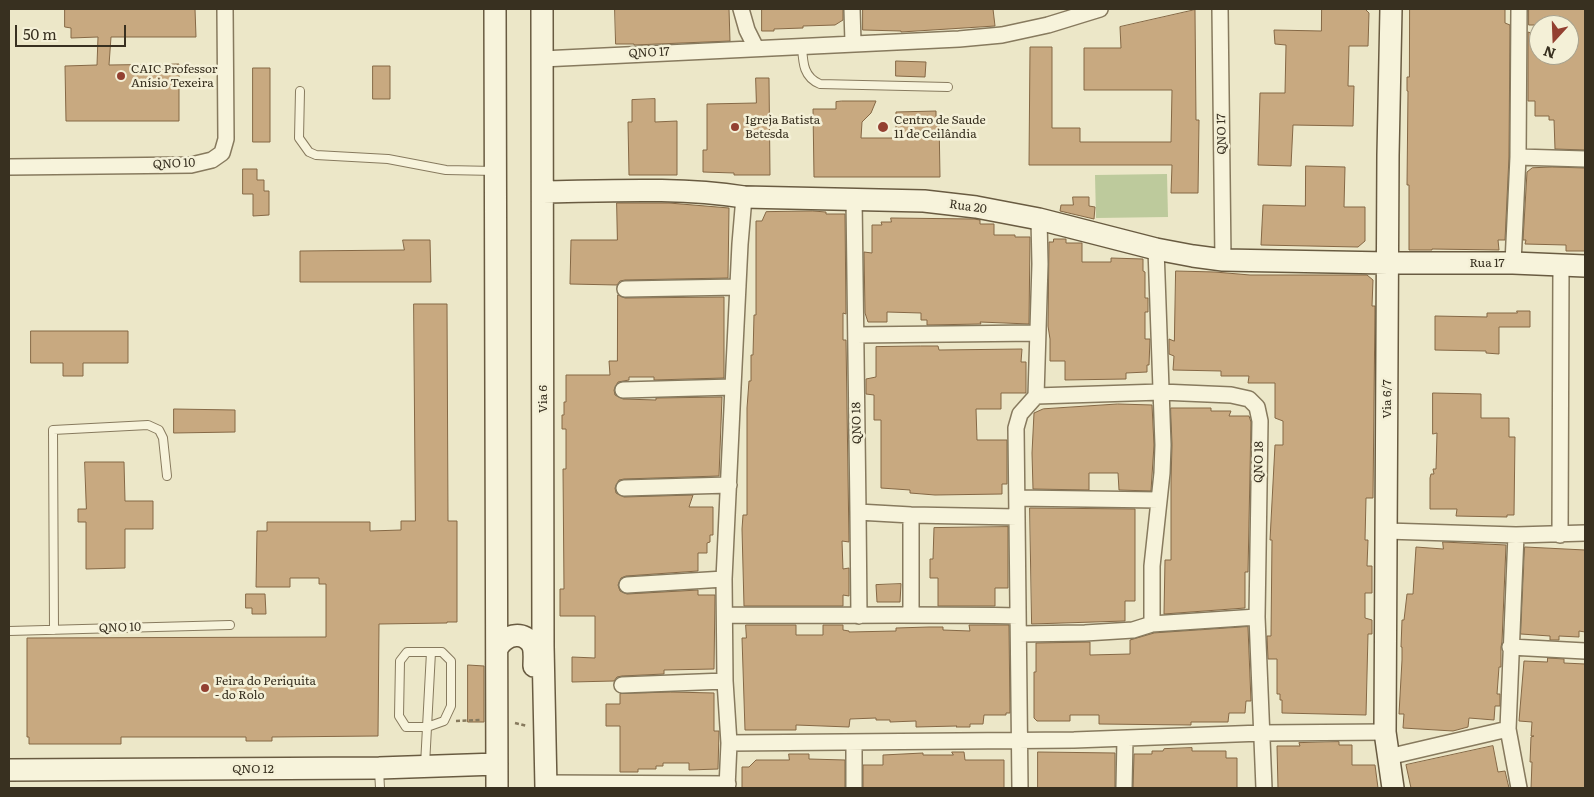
<!DOCTYPE html>
<html>
<head>
<meta charset="utf-8">
<style>
	body { margin:0 }
	#map { position:relative; width:1594px; height:797px; overflow:hidden; background:#ece7c8; font-family:Literata,serif }
	canvas { display:block }
	.frame { position:absolute; inset:0; border:10px solid #383020; pointer-events:none }
	.north { position:absolute; left:1529px; top:15px; width:50px; height:50px; box-sizing:border-box; background:#f4f0d7; border:1px solid #a9a38e; border-radius:50%; rotate:200deg; font-size:14px; font-weight:700; line-height:20px; text-align:center; color:#383020 }
	.north::after { content:''; display:block; margin:auto; width:18px; height:22px; background:#934031; clip-path:polygon(50% 0,100% 100%,50% 72%,0 100%) }
	.scale { position:absolute; left:15px; top:25px; width:111px; height:22px; box-sizing:border-box; border:2px solid #383020; border-top:0; padding-left:6px; font-size:15px; line-height:18px; white-space:nowrap; color:#383020; -webkit-text-stroke:4px #f4f0d7; paint-order:stroke }
</style>
</head>
<body>
<div id="map">
<canvas width="1594" height="797"></canvas>
<div class="frame"></div>
<div class="north">N</div>
<div class="scale">50 m</div>
</div>
<script>
const ctx = document.querySelector('canvas').getContext('2d');
ctx.lineJoin = 'round';
function fillPath(path, color) { ctx.fillStyle = color; ctx.fill(path, 'evenodd'); }
function trace(path, color, width, dash) { ctx.strokeStyle = color; ctx.lineWidth = width; ctx.lineCap = dash ? 'butt' : 'round'; ctx.setLineDash(dash || []); ctx.stroke(path); }
function label(font, color, halo, rows, align = 'center') {
  ctx.font = font + ' Literata,serif'; ctx.lineWidth = 5; ctx.setLineDash([]); ctx.textBaseline = 'middle'; ctx.strokeStyle = halo; ctx.fillStyle = color; for (const [text, x, y, turn = 0] of rows) {
    ctx.save(); ctx.translate(x, y); ctx.rotate((+turn || 0) * Math.PI / 180); ctx.textAlign = isNaN(turn) ? turn : align; if (halo) ctx.strokeText(text, 0, 0); ctx.fillText(text, 0, 0); ctx.restore();
  }
}
fillPath(new Path2D(`
	M1167,174L1168,217L1096,218L1095,175Z`), '#bdca9c');
const building = new Path2D(`
	M65,9H195L196,37H111L109,65L179,64V121H66L65,66L97,65L98,37L71,38V28L65,27Z
	M615,9H729L730,41L634,45V44H616Z
	M762,9H843V20L835,25L803,26V28L774,29V31H762Z
	M863,9H993L995,26L901,32V31L863,30Z
	M1322,9H1365L1369,13L1368,46H1349L1348,86H1354L1353,126L1293,125L1291,166L1258,165L1260,93H1285L1286,45L1275,44L1274,30L1321,31Z
	M1410,9H1505V23L1510,25L1509,157L1505,240H1498L1499,250L1432,249V250H1409V185H1407L1408,91H1407V77H1409Z
	M1529,9H1585V150L1555,149L1554,120H1549V116H1535V101H1528V32L1539,36V55H1569V25H1529Z
	M1195,10L1196,120H1199L1198,193H1171L1172,165H1029L1030,47H1052V128H1080V142H1171L1172,90H1084V48H1121L1120,27Z
	M896,61L926,62L925,77L896,76Z
	M373,66H390V99H373Z
	M253,68H270V142H253Z
	M756,78H769L770,175H734V173L703,172V150H707V104L756,103Z
	M655,99V122L677,121V175H629L628,122H632V100Z
	M842,101H876L871,113L862,122L861,138H896V112L936,111V118H939L940,177H814L813,109H836V102Z
	M1306,166L1345,167L1344,207H1365V241L1358,247L1261,245L1263,205L1305,206Z
	M1553,167L1585,168V251H1566V245L1525,244L1526,240H1523L1527,172L1532,168Z
	M243,169H257V180H264V191H269V215L253,216V194H243Z
	M1073,197H1089V206L1095,207L1094,219L1060,211L1061,205H1073Z
	M617,203H669L729,208L728,278L625,280L620,281L617,285L570,284L571,240H617Z
	M813,211L826,212V214H845L846,314L843,313V340H846L849,542L842,541L843,569L849,568V596L843,595V606H744L742,529L743,515H747V408L749,381H751V355H753L754,315H756V221H762L766,212Z
	M891,218L974,219L980,220V224H994V235H1015V237H1030L1029,324L980,322L981,324L927,325V320H921V313L887,312V322H868L865,313L864,252L872,253V225H882L881,222H891Z
	M1054,239H1066V243H1082V262H1111V258L1143,259V271L1145,272V298H1148V312H1145V339H1150L1149,365H1147V372L1126,373V379L1065,380V361H1050V339L1048,326L1049,242H1053Z
	M403,240H430L431,282H300V251L404,250Z
	M1176,271L1215,272L1250,275H1367L1373,280L1372,306H1375L1373,498H1366L1365,540H1368L1367,566H1372V593H1365V618L1372,620V634H1368L1366,715L1282,713V700H1280V694H1277V659H1268L1267,636H1271L1272,540H1270L1275,445H1283V421L1275,418V383H1248L1249,376H1221V371L1173,370L1174,356L1169,354V339L1174,341Z
	M618,295L625,298L724,297V378L654,380V377H629V380L618,382L614,390L615,395L623,399L656,400V398L722,397L719,476L624,479L619,480L615,488L616,493L624,497L693,495L689,507H713V535H710V542L707,543V553H698V571L626,576L621,578L618,585L620,591L627,594L698,590V595H715L714,669L664,670V674L622,676L617,677L614,681L572,682V657L595,658V616H560V589H564L563,469H566V429H562V415H564V402H566V375H610L609,361H617Z
	M414,304H447L448,521H457V622H447V623L379,624L378,736L272,737V741H246V737H121V744H29V737H27V638L326,637V584H319V578H290V587H256L257,531H267V522H370V531L401,530V521H415Z
	M1517,311H1530V327H1499V354L1486,353V351L1435,350V316L1487,317V313H1517Z
	M31,331H128V363H83V376H63V363H31Z
	M921,346H938L939,350L1022,349L1021,362H1026V393H1001V409H976L977,440H1007V484H1002V494L935,495L910,493V490L881,488V420H874V395L866,394V379L876,377V347Z
	M1433,393L1481,394V418H1509V437H1515L1514,515H1507V517L1456,516L1457,509H1430V478L1431,474H1434L1433,469H1436L1437,433L1433,434Z
	M1118,404L1152,405L1154,445L1151,491L1119,490L1118,473H1089V490L1033,489L1032,453L1034,413L1043,409Z
	M1171,408H1211V411H1231L1229,416H1249L1251,422L1248,572H1245V608L1164,614L1165,560H1171V481L1172,445Z
	M174,409L235,410V432L174,433Z
	M85,462H124L125,501H153V529H125V568L86,569V522H78V509H86Z
	M1030,508L1135,509V601H1125V621L1032,624Z
	M1008,527V588H995V606H938V578H930V559H933L934,528Z
	M1443,542L1506,545L1502,642L1501,647V667H1499L1497,694H1500V706H1495L1494,720L1469,718L1468,727L1453,731L1403,728L1404,714H1399L1402,660V647H1401L1402,620H1404L1407,594H1413L1416,547L1443,549Z
	M1525,547L1585,550V632L1579,631V637L1559,636V640H1550V636L1521,634Z
	M901,584L900,602H877L876,585Z
	M246,594H265L266,614H252V608H246Z
	M746,625H796V635H823V625H843V630L849,631V632L896,631V628L929,627H943V630L970,631L969,625H1009L1010,713H1006V715H984L983,724H970V727H956L957,726L916,727V721L890,722V720H876V718L850,719L849,727L796,725V730H745L742,638H746Z
	M1248,627L1251,701H1246L1245,713H1229L1228,722H1191V725L1099,724V715H1070V721H1037L1034,718V672H1036V643L1090,642V655L1130,654V640L1154,633Z
	M1548,658L1564,659V663L1585,664V788H1531L1532,762H1530L1531,737L1534,736H1531L1532,722L1519,721L1524,661L1547,662Z
	M468,665L484,666V722H468Z
	M671,692L714,693V731H719L718,769L689,770V763H663V766H656V769H638V772H620V726H606V704H620V694Z
	M1339,742V745H1352V765H1375L1378,788H1278L1277,746H1300L1299,743Z
	M1493,746L1498,772L1505,771L1509,788H1411L1406,765Z
	M1192,748V751H1226V758H1237V788H1133L1134,754H1152V751H1163L1164,749Z
	M952,752H964L965,760H1004V788H863V765H883V755L923,753V755H953Z
	M1038,752L1115,753V788H1038Z
	M789,754H809V759L845,760V788H742V767H749L756,760H789Z`);
fillPath(building, '#c8a980');
trace(building, '#856845', 1);
const lane = new Path2D(`
	M802,46C803,62 803,77 820,84L948,87
	M300,91L299,138L309,152L316,155L388,159L446,170L495,171
	M54,630L53,430L148,425L159,430L163,438L167,476
	M9,631L230,625
	M425,765L431,652H407L400,661L399,716L406,727H427L444,721L451,706V661L442,652H431
	M379,770L380,788`);
const street = new Path2D(`
	M741,9L747,30L756,48
	M852,9L853,43
	M1220,9L1223,260
	M542,59L959,39L1002,35L1048,25L1100,9
	M1518,157L1585,159
	M9,167L191,165L212,160L222,153L226,139L225,9
	M854,198L858,512
	M1513,263L1518,157L1519,9
	M625,289L738,287
	M856,335L1038,333
	M623,390L733,387
	M1036,396L1161,392L1231,395L1249,399L1257,407L1260,421L1257,617L1264,788
	M624,488L729,485
	M1017,498L1159,500
	M1386,531L1516,535L1585,533
	M1516,535L1508,729L1519,788
	M1560,535L1561,265
	M627,585L724,579
	M911,614V515
	M725,615C823,616 920,614 1018,616
	M859,616L858,512L911,515L1017,517
	M1152,624V566L1162,473L1163,445L1156,249
	M1019,634L1085,633L1133,630L1152,624L1257,617
	M1510,647L1585,651
	M622,685L725,681
	M854,742V788
	M729,743L1074,740L1262,733L1385,732
	M1388,757L1508,729
	M546,783L728,784
	M727,788L729,743L725,681L724,579L733,387L740,244L744,197
	M1020,788L1016,428L1020,414L1036,396L1040,264L1039,219
	M1124,788L1125,739`);
const secondary = new Path2D(`
	M495,9L497,788
	M542,9L543,646L546,788
	M1391,9L1388,155L1385,732L1393,788
	M543,192C610,191 678,187 744,197L924,201L976,207L1039,219L1156,249L1193,256L1223,260L1388,263H1513L1585,266
	M498,647C506,634 525,630 533,646C535,652 534,660 534,666
	M9,770L379,768L497,764`);
trace(lane, '#877a5e', 10);
trace(street, '#877a5e', 18);
trace(secondary, '#695b41', 24);
trace(new Path2D(`
	M456,721L480,720
	M515,723L527,726`), '#877a5e', 2.5, [4, 2.5]);
trace(lane, '#f7f3db', 8);
trace(street, '#f7f3db', 15);
trace(secondary, '#f7f3db', 21);
for (const [x, y, r, color] of [
	[121,76,5,"#934031"],
	[735,127,5,"#934031"],
	[883,127,6,"#934031"],
	[205,688,5,"#934031"]
]) { const dot = new Path2D(); dot.arc(x, y, r, 0, 2 * Math.PI); ctx.fillStyle = color; ctx.fill(dot); trace(dot, '#f4f0d7', 2); }
label('12px', '#383020', '#f4f0d7', [
	["QNO 17",649,53,-3],
	["QNO 17",1222,134,-91],
	["QNO 10",174,164,-3],
	["Rua 20",968,207,8],
	["Rua 17",1487,263],
	["Via 6",543,399,-90],
	["Via 6/7",1387,399,-90],
	["QNO 18",857,423,-91],
	["QNO 18",1259,462,-89],
	["QNO 10",120,628,-2],
	["QNO 12",253,769]
]);
label('12px', '#383020', '#f4f0d7', [
	["CAIC Professor",131,69],
	["Anísio Texeira",131,83],
	["Igreja Batista",745,120],
	["Betesda",745,134],
	["Centro de Saude",894,120],
	["11 de Ceilândia",894,134],
	["Feira do Periquita",215,681],
	["- do Rolo",215,695]
], 'left');
</script>
</body>
</html>
